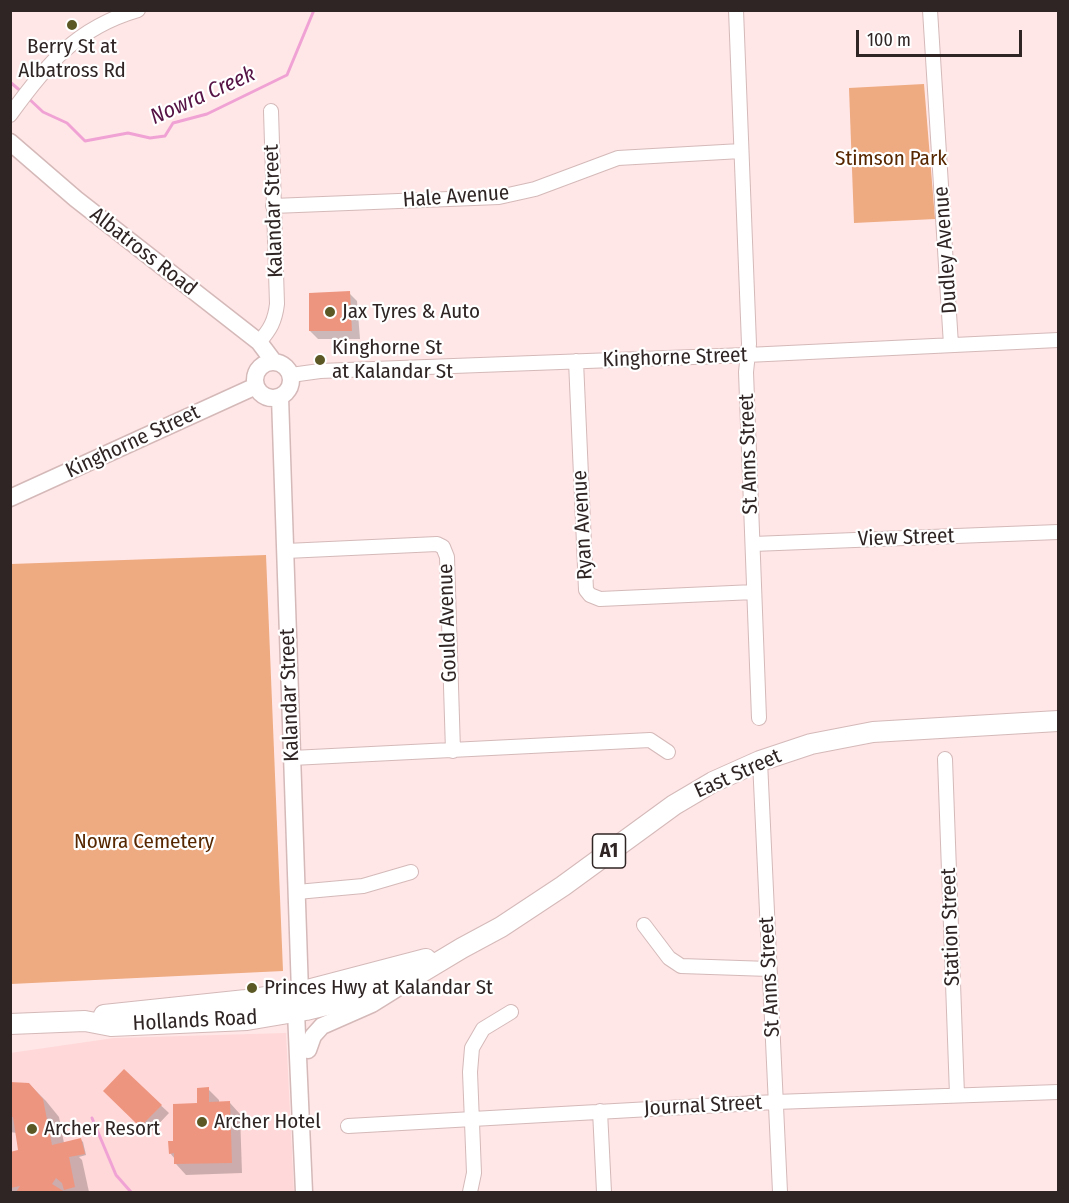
<!DOCTYPE html>
<html>
<head>
<meta charset="utf-8">
<style>
	body { margin:0 }
	#map { position:relative; width:1069px; height:1203px; overflow:hidden; background:#ffe7e7; font-family:"Fira Sans Condensed",sans-serif }
	canvas { display:block }
	.frame { position:absolute; inset:0; border:12px solid #302525; pointer-events:none }
	.scale { position:absolute; left:856px; top:30px; width:166px; height:27px; box-sizing:border-box; border:3px solid #302525; border-top:0; padding-left:8px; font-size:18px; line-height:21px; white-space:nowrap; color:#302525; -webkit-text-stroke:4px #fff; paint-order:stroke }
</style>
</head>
<body>
<div id="map">
<canvas width="1069" height="1203"></canvas>
<div class="frame"></div>
<div class="scale">100 m</div>
</div>
<script>
const ctx = document.querySelector('canvas').getContext('2d');
ctx.lineJoin = 'round';
function fillPath(path, color) { ctx.fillStyle = color; ctx.fill(path, 'evenodd'); }
function trace(path, color, width, dash) { ctx.strokeStyle = color; ctx.lineWidth = width; ctx.lineCap = dash ? 'butt' : 'round'; ctx.setLineDash(dash || []); ctx.stroke(path); }
function label(font, color, halo, rows, align = 'center') {
  ctx.font = font + ' "Fira Sans Condensed",sans-serif'; ctx.lineWidth = 4.5; ctx.setLineDash([]); ctx.textBaseline = 'middle'; ctx.strokeStyle = halo; ctx.fillStyle = color; for (const [text, x, y, turn = 0] of rows) {
    ctx.save(); ctx.translate(x, y); ctx.rotate((+turn || 0) * Math.PI / 180); ctx.textAlign = isNaN(turn) ? turn : align; if (halo) ctx.strokeText(text, 0, 0); ctx.fillText(text, 0, 0); ctx.restore();
  }
}
fillPath(new Path2D(`
	M286,1033L294,1192H11L10,1053L114,1038Z`), '#ffd8d9');
fillPath(new Path2D(`
	M924,84L935,219L854,223L849,88Z
	M266,555L283,971L11,984V564Z`), '#eeaa81');
fillPath(new Path2D(`
	M349,293L357,301L360,339H318L310,331Z
	M124,1071L169,1113L149,1134L105,1091Z
	M10,1083L29,1084L46,1101L59,1117L64,1143L81,1140L83,1142L86,1155L79,1157L82,1160L89,1192H10V1153L20,1151L17,1133L10,1132Z
	M208,1089L219,1100V1103H230L240,1114L242,1173L186,1175L176,1164L175,1159L170,1153L175,1142Z`), '#0003');
trace(new Path2D(`
	M10,82L23,93
	M27,97L43,112L67,123L85,141L128,133L150,138L165,136L173,123L207,114L287,75L314,10
	M92,1118L116,1175L131,1192`), '#f0a2d5', 3);
fillPath(new Path2D(`
	M350,291L352,331H309V293Z
	M124,1069L162,1105L140,1127L103,1091Z
	M10,1082L29,1083L43,1099L52,1145L81,1138L85,1154L69,1157L75,1187L64,1190L62,1183L56,1178L52,1184L65,1192H16L20,1186L10,1188V1152L18,1150L13,1117H10Z
	M209,1087V1102L230,1101L232,1163L174,1164V1153L169,1154L168,1141H173V1104L197,1103V1088Z`), '#ee957f');
const minor = new Path2D(`
	M736,10L749,344L746,372L759,718
	M930,10L951,345
	M10,115C46,65 76,28 138,10
	M273,206L499,197L535,189L618,158L741,151
	M259,342C270,330 275,321 277,304L271,111
	M576,361L586,590L590,595L600,599L754,592
	M291,375L320,371L747,355L1058,340
	M753,544L1058,532
	M286,551L437,544L443,547L447,557L453,751
	M292,758L650,740L668,752
	M945,759L957,1095
	M760,761L780,1192
	M297,892L363,886L411,872
	M644,925L669,958L681,966L769,969
	M600,1111L604,1192
	M348,1126L775,1102L1058,1092
	M470,1192L474,1173L470,1072L472,1048L483,1029L511,1012`);
const major = new Path2D(`
	M10,142L76,199L259,342L274,362
	M255 380a18 18 0 1 1 36 0a18 18 0 1 1-36 0Z
	M280,397L300,992L296,1012L304,1192
	M10,498L256,386
	M308,1050L313,1036L322,1026L372,1004L396,989`);
const highway = new Path2D(`
	M104,1015L246,1000L300,992L426,959
	M10,1024L85,1021L111,1026L247,1020L306,1010L355,998L412,978L462,948L501,927L563,886L674,805L713,782L760,761L811,744L873,732L1058,721`);
trace(minor, '#d5b9b9', 16);
trace(major, '#d5b9b9', 19);
trace(highway, '#d5b9b9', 22);
trace(minor, '#fff', 14);
trace(major, '#fff', 16);
trace(highway, '#fff', 20);
for (const [x, y, r, color] of [
	[72,25,6,"#5b5825"],
	[330,312,6,"#5b5825"],
	[320,360,6,"#5b5825"],
	[252,988,6,"#5b5825"],
	[202,1122,6,"#5b5825"],
	[32,1129,6,"#5b5825"]
]) { const dot = new Path2D(); dot.arc(x, y, r, 0, 2 * Math.PI); ctx.fillStyle = color; ctx.fill(dot); trace(dot, '#fff', 2); }
for (const [x, y, w] of [
	[609,851,33]
]) { const box = new Path2D(); box.roundRect(x - w / 2, y - 17, w, 34, 4.5); ctx.fillStyle = '#fff'; ctx.fill(box); trace(box, '#302525', 1.5); }
label('bold 20px', '#302525', null, [
	["A1",609,851]
]);
label('21px', '#302525', '#fff', [
	["Berry St at",72,47,"center"],
	["Albatross Rd",72,71,"center"],
	["Jax Tyres & Auto",342,312],
	["Kinghorne St",332,348],
	["at Kalandar St",332,372],
	["Princes Hwy at Kalandar St",264,988],
	["Archer Hotel",214,1122],
	["Archer Resort",44,1129]
], 'left');
label('21px', '#572700', '#fff', [
	["Stimson Park",891,159],
	["Nowra Cemetery",144,842]
]);
label('21px', '#302525', '#fff', [
	["Hale Avenue",456,197,-4],
	["Kalandar Street",274,211,-92],
	["Dudley Avenue",946,250,-94],
	["Albatross Road",143,252,38],
	["Kinghorne Street",675,358,-2],
	["Kinghorne Street",133,442,-25],
	["St Anns Street",749,454,-92],
	["Ryan Avenue",583,525,-93],
	["View Street",906,538,-2],
	["Gould Avenue",448,623,-92],
	["Kalandar Street",290,695,-92],
	["East Street",738,774,-24],
	["Station Street",951,927,-92],
	["St Anns Street",770,977,-93],
	["Hollands Road",195,1021,-3],
	["Journal Street",703,1106,-3]
]);
label('italic 22px', '#551244', '#fff', [
	["Nowra Creek",203,96,-24]
]);
</script>
</body>
</html>
